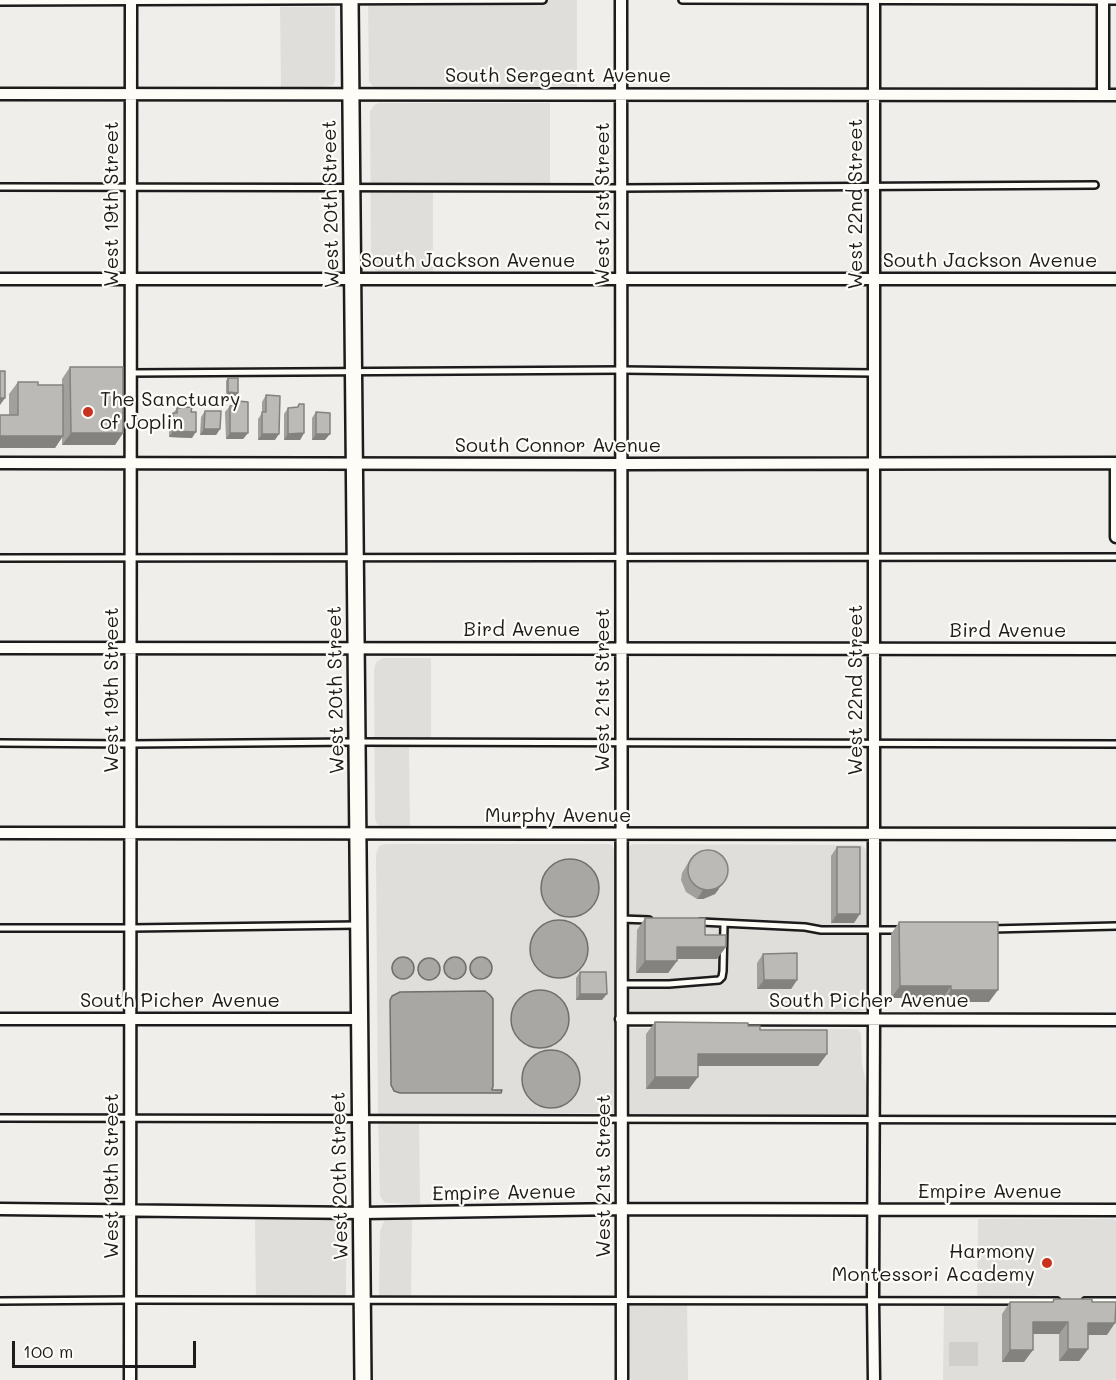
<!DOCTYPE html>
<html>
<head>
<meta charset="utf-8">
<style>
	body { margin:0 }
	#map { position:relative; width:1116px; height:1380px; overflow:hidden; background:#f0eeea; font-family:Mali,sans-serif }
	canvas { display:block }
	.scale { position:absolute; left:12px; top:1341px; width:184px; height:27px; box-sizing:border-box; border:3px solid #1c1c1c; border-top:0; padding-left:8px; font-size:18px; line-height:21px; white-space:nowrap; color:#1c1c1c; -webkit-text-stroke:4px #fdfcf7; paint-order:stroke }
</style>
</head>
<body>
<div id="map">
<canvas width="1116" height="1380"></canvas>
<div class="scale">100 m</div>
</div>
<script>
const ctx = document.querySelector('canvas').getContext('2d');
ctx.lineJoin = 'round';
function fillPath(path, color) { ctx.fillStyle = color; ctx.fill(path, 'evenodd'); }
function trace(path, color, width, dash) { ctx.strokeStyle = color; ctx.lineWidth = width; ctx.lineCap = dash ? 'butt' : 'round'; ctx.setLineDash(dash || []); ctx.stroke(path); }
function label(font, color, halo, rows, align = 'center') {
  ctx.font = font + ' Mali,sans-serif'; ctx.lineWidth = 4.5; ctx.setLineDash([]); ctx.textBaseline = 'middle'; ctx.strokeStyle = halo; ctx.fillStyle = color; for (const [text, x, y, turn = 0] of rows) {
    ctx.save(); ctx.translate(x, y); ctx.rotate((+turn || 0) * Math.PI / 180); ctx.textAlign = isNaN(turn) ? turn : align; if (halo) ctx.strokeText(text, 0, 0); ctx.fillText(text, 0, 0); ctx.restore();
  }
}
fillPath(new Path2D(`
	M368,0H577V87H373L369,81Z
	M280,7H335V81L333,85L323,87H281Z
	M379,103H550V192L433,191V273L378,272L376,271L371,264L370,112L374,105Z
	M383,658H431V747H409L410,827H383L377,824L375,818L374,670L376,662Z
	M385,844H608L612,845L614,850L615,1113L419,1115L420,1204L387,1203L384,1202L380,1196L378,1115L376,855L379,846Z
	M633,844L861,845L865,848L866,852L867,1007L866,1010L860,1012L635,1013L629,1011L627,1005V850L628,847Z
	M632,1028L858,1029L861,1034L862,1064L867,1086L868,1114L627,1115L626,1035L629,1029Z
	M389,1219H412L411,1297H379L380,1231L384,1221Z
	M978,1219H1114L1116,1221V1379L1112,1380H943L944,1306L977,1305Z
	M255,1220H334L345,1224L346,1229V1305H256Z
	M627,1296L687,1297L688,1380H632L629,1378L627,1371Z`), '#e0deda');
fillPath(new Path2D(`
	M949,1342H978V1366H949Z`), '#d0cfcc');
const water = new Path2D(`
	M541 888a29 29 0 1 1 58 0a29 29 0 1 1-58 0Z
	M530 949a29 29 0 1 1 58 0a29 29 0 1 1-58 0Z
	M444 968a11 11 0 1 1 22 0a11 11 0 1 1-22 0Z
	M470 968a11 11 0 1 1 22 0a11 11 0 1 1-22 0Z
	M392 968a11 11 0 1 1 22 0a11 11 0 1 1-22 0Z
	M418 969a11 11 0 1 1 22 0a11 11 0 1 1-22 0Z
	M511 1019a29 29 0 1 1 58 0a29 29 0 1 1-58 0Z
	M485,991L490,995L493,999V1086L492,1090H502L501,1093H400L394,1091L391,1085L390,1000L392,996L400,992Z
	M522 1079a29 29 0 1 1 58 0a29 29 0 1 1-58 0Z`);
fillPath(water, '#a8a7a3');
trace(water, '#706f6d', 1.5);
const service = new Path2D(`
	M682,0L1116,1
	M0,2L543,0
	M0,187L621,188L1095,185
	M130,373L622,370L874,373
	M0,558L1116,557
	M0,743L130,744L357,742L1116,744
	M621,919L649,920
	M701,922L805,927L821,930H901
	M0,928H131L358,925
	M991,929L1116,926
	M622,984H669L719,980L722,977L723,971L724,924
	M0,1118L1116,1120
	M0,1301L130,1300L1057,1301
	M1085,1301H1116`);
const minor = new Path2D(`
	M621,0L622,1380
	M874,0V1019L873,1301L874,1380
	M1103,0V95
	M0,94L1116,95
	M0,279H1116
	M0,463L622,464L1116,463
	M1116,463V537
	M0,648L1116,649
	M0,833L1116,834
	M0,1019H360
	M621,1019L1116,1020
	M0,1209L362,1213L621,1209L1116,1210
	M130,1380L131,0`);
const secondary = new Path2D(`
	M350,0L363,1380`);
trace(service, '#1c1c1c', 10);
trace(minor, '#1c1c1c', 15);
trace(secondary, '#1c1c1c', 20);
trace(service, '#fdfcf7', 5);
trace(minor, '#fdfcf7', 10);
trace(secondary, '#fdfcf7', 15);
fillPath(new Path2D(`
	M70,367L123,433L115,445H62V437L55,448L9,415V394L18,382L38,385H62V379Z
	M228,378L238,393L236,396L226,395V381Z
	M266,395L275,440H258V419L262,413V402Z
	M238,401L248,433L243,439H226L225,412L230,406L235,405Z
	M299,404L304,433L300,440H284V414L288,408L297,407Z
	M177,408L192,438L169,437V419Z
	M205,411L220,429L216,435H200L201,417Z
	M316,412L325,440H312V418Z
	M837,847L854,923H831V856Z
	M691,858L719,889L715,894L703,899H697L686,892L681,880L682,873Z
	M645,918L705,935L717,959H677V961L668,973H636L637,930Z
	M899,922L989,1002H943V998H891V934Z
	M763,954L797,980L791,989H757V963Z
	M580,972L602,1000H576V978Z
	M655,1022L748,1026L827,1054L818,1066H698L689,1089H646V1034Z
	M1054,1299L1092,1302L1107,1335H1088V1349L1079,1361H1059V1334H1033L1024,1362H1002V1314L1010,1302H1052Z`), '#a1a09d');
fillPath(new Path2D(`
	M228,392L238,393L236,396L226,395Z
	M0,398H5L0,405Z
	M204,429H220L216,435H200Z
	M173,431L196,432L192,438L169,437Z
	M71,433H123L115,445H62Z
	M230,433H248L243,439H226Z
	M304,433L300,440H284L288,434Z
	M262,434H279L275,440H258Z
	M316,434H330L325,440H312Z
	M0,436H63L55,448H0Z
	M725,880L715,894L703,899H697L703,890Z
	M837,914H860L854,923H831Z
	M677,947H726L717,959H669Z
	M645,961H677L668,973H636Z
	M764,980H797L791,989H757Z
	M900,986H951L943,998H891Z
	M951,990H998L989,1002H943Z
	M580,994H607L602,1000H576Z
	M698,1054H827L818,1066H689Z
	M655,1077H698L689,1089H646Z
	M1033,1322H1068L1059,1334H1024Z
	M1088,1323H1115L1107,1335H1079Z
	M1068,1349H1088L1079,1361H1059Z
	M1010,1350H1033L1024,1362H1002Z`), '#83827f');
const building = new Path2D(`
	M70,367H123V433H71Z
	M0,371H5V398H0Z
	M228,378H238V393L228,392Z
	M18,382H38V385H63V436H0V415H18Z
	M266,395L280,396L279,434H262V412H266Z
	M238,401L248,402V433H230V406L237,405Z
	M299,404H304V433L288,434V408L298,407Z
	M192,407L191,412H196V432L173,431V413H177V408Z
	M205,411H221L220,429H204Z
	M316,412L330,413V434H316Z
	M837,847H860V914H837Z
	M688 870a20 20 0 1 1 40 0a20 20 0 1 1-40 0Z
	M645,918H705V935H726V947H677V961H645Z
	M899,922H998V990H951V986H900Z
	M797,953V980H764L763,954Z
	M580,972H606L607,994H580Z
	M655,1022L748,1023V1026H760V1030H827V1054H698V1077H655Z
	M1054,1299H1092V1302H1116L1115,1323H1088V1349H1068V1322H1033V1350H1010V1302H1053Z`);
fillPath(building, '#bbbab6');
trace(building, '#83827f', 1.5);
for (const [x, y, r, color] of [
	[88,412,6,"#c8321e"],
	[1047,1263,6,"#c8321e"]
]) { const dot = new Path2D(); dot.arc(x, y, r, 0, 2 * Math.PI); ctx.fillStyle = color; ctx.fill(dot); trace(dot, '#fdfcf7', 2); }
label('20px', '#1c1c1c', '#fdfcf7', [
	["South Sergeant Avenue",558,76],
	["West 19th Street",112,204,-90],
	["West 20th Street",331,204,-91],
	["West 21st Street",603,204,-90],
	["West 22nd Street",856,204,-90],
	["South Jackson Avenue",468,261],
	["South Jackson Avenue",990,261],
	["South Connor Avenue",558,446],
	["Bird Avenue",522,630],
	["Bird Avenue",1008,631],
	["West 19th Street",112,690,-90],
	["West 20th Street",336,690,-91],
	["West 21st Street",603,690,-90],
	["West 22nd Street",856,690,-90],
	["Murphy Avenue",558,816],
	["South Picher Avenue",180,1001],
	["South Picher Avenue",869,1001],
	["West 19th Street",112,1176,-90],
	["West 20th Street",340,1176,-91],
	["West 21st Street",604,1176,-90],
	["Empire Avenue",990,1192],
	["Empire Avenue",504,1193,-1]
]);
label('20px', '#1c1c1c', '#fdfcf7', [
	["The Sanctuary",100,400],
	["of Joplin",100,423],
	["Harmony",1035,1252,"right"],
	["Montessori Academy",1035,1275,"right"]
], 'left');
</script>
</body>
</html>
